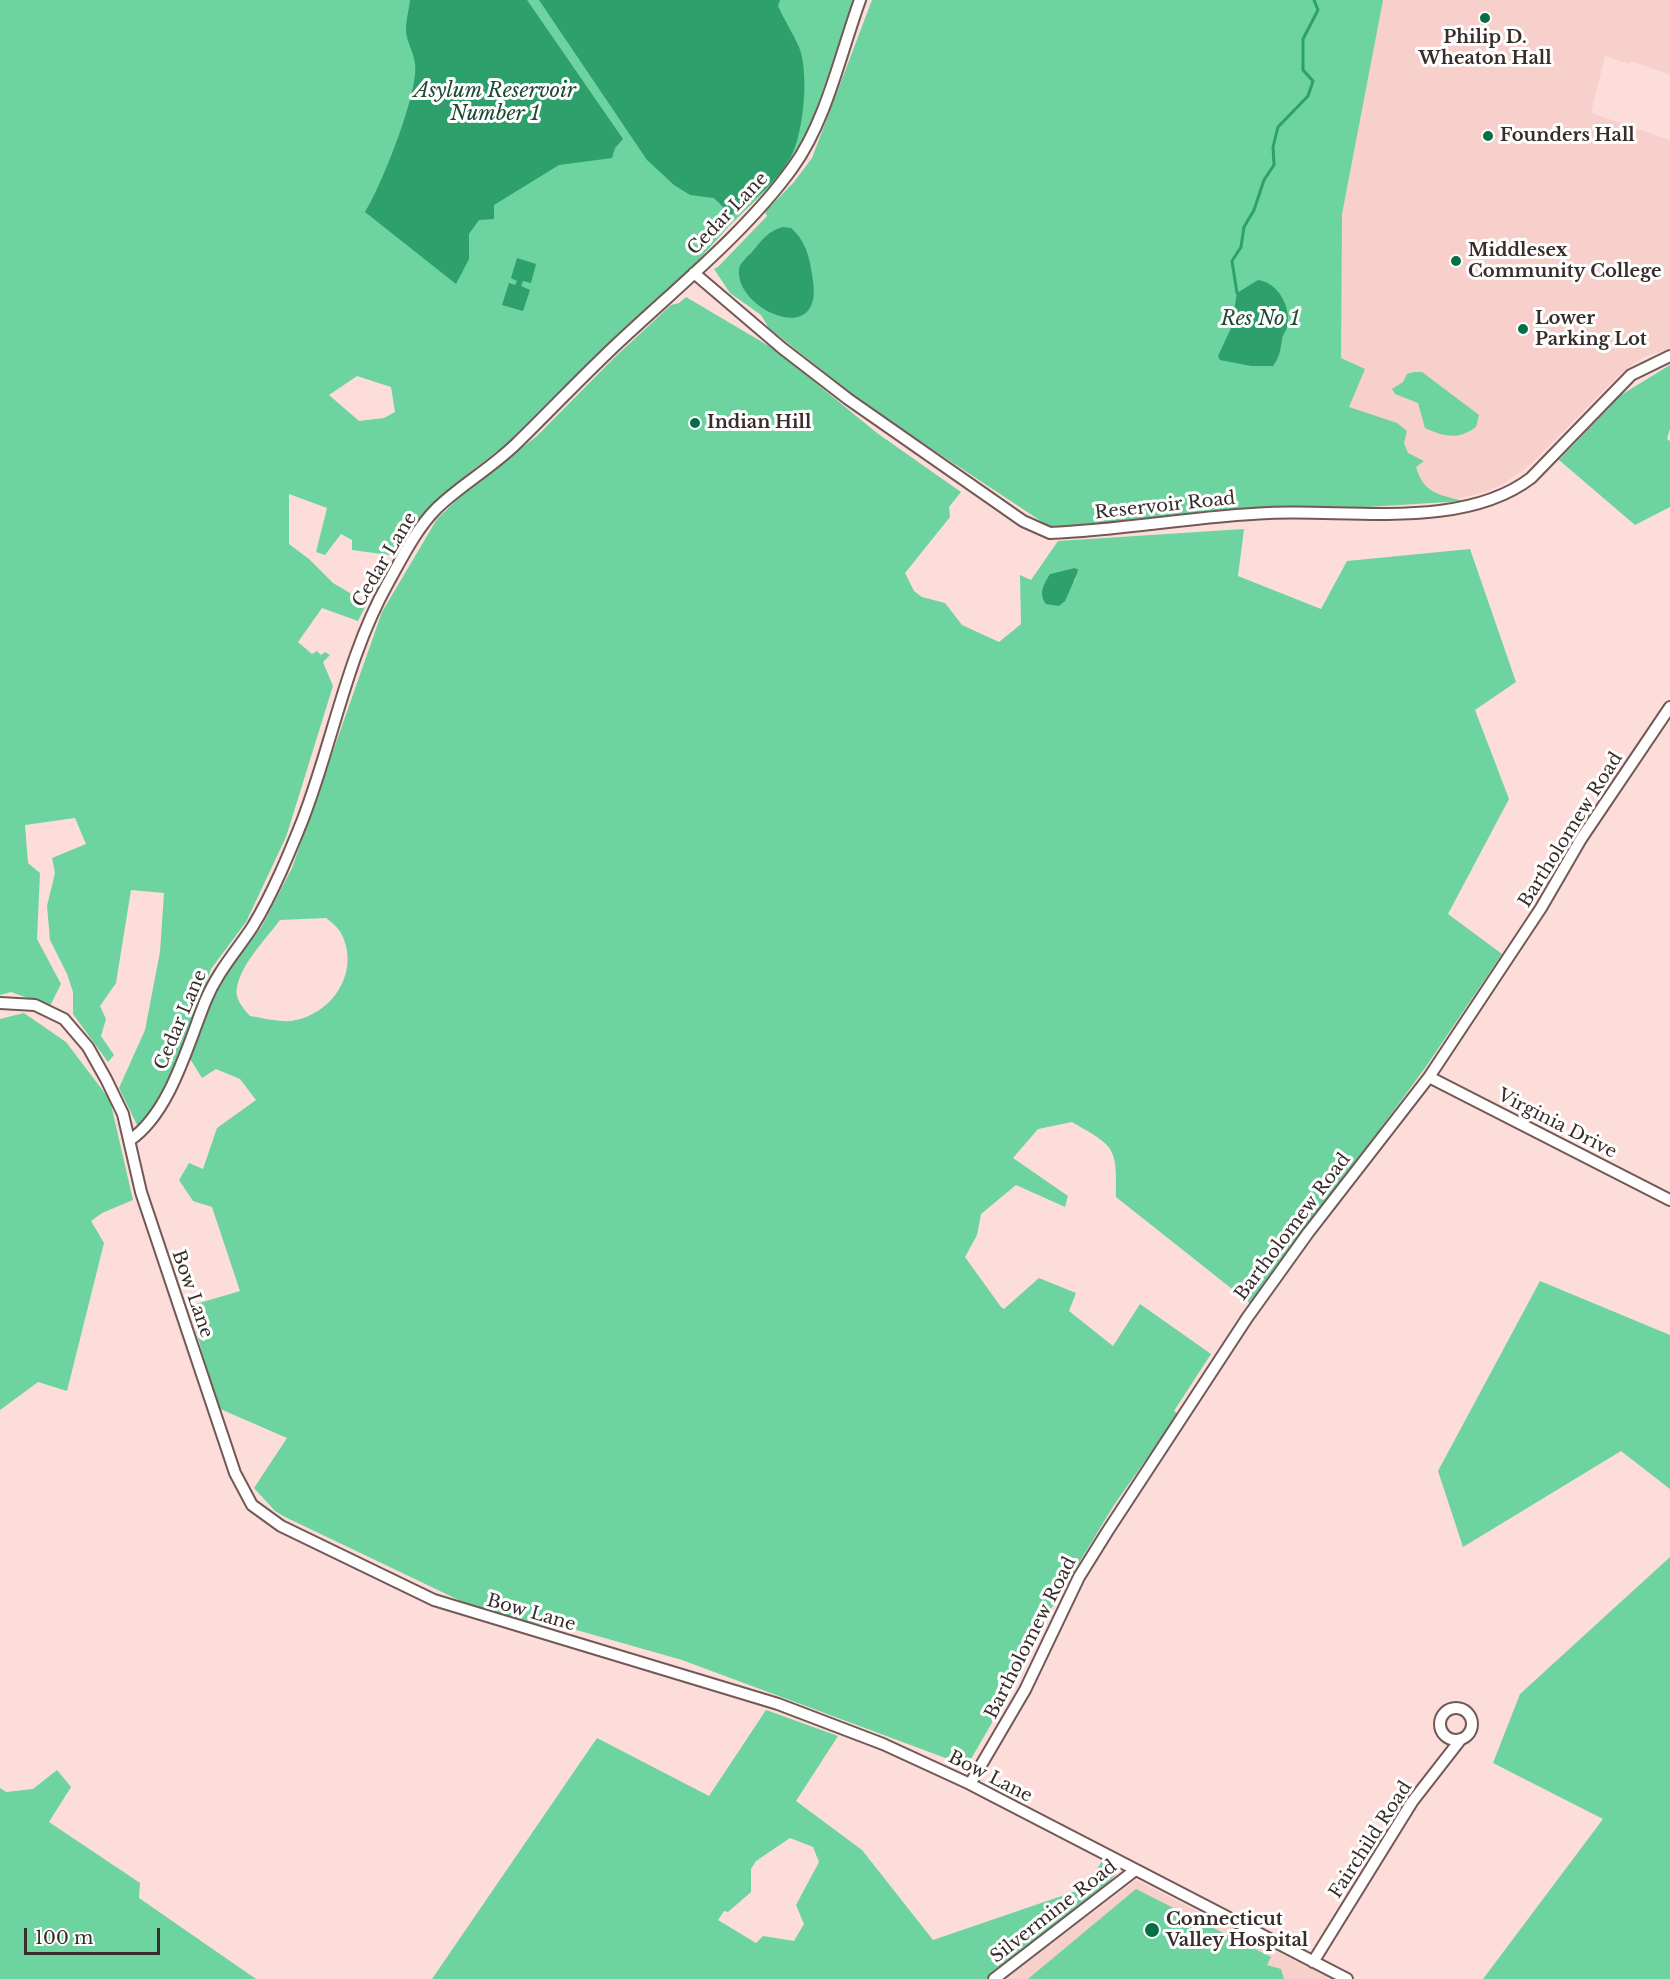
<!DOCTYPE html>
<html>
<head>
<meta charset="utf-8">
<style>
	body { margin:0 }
	#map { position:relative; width:1670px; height:1979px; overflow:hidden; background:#fcddd9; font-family:"Libre Baskerville",serif }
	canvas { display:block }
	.scale { position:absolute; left:24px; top:1928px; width:136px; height:27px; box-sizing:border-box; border:3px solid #392d2b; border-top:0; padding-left:8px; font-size:18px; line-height:21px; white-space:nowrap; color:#392d2b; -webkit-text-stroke:4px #fff; paint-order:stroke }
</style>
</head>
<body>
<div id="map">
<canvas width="1670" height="1979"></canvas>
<div class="scale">100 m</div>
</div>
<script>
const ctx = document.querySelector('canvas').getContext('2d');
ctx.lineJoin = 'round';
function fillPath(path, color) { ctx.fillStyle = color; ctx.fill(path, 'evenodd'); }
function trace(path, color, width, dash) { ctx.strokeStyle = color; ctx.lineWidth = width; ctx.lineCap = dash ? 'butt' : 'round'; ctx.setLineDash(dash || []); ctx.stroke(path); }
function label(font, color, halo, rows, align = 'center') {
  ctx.font = font + ' "Libre Baskerville",serif'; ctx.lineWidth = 6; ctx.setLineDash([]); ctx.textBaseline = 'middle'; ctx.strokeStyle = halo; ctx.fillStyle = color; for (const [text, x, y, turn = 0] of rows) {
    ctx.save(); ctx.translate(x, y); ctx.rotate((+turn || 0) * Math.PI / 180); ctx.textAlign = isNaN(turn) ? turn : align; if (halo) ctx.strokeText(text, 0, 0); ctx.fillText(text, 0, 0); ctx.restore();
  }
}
fillPath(new Path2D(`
	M1340,0H1670V75L1631,61L1629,64L1605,56L1591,113L1670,140V348L1644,357L1622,372L1531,464L1505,483L1485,492L1443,502L1247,513Z
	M1136,1880L1331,1979H1005Z`), '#f7cfcb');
fillPath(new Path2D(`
	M0,0H855L802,149L783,174L729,226L687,273L569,382L500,452L497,451L460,480L423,515L397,556L352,550V540L341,534L325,555L316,552L327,508L289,494V544L309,559L333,583L367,603L358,621L322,608L298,642L312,654L317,651L321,655L325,652L330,655L323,662L333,686L286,837L246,922L211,969L180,1057L140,1131L119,1088L145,1030L160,952L164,893L131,890L116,983L100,1006L106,1019L101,1036L114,1055L108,1062L73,1014V992L67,974L50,940L47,906L55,873L52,858L86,844L75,818L25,825L28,863L40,873L37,939L61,984L50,1006L11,992L0,995ZM357,376L391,387L395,412L384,418L359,421L329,395Z
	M872,0H1383L1342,214L1341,358L1365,369L1349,407L1397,423L1407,431L1404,443L1408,453L1424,461L1416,467C1424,494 1438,494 1463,501L1050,527L867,406L769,328L761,315L730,293L714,269L718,267L767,216L765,212L794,182L812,158Z
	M686,297L774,349L877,433L961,492L949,507L950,517L905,573L914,591L922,597L945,603L962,625L999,642L1021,624L1020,575L1031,580L1058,541L1244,529L1238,576L1321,609L1347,561L1470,549L1516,682L1475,710L1509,799L1448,914L1502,954L1425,1068L1251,1304L1116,1197C1117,1146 1115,1147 1072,1122L1038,1129L1013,1158L1068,1196L1065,1207L1016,1185L981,1214L977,1235L965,1257L1001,1307L1004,1309L1039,1278L1076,1293L1069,1311L1113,1346L1140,1304L1211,1354L1174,1411L1178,1414L1114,1505L1042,1624L1024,1667L967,1766L682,1660L566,1627L531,1623L463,1602L285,1517L275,1511L254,1488L287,1438L218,1408L189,1306L240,1291L212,1207L193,1201L179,1180L189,1163L203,1169L217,1128L256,1100L240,1079L216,1069L202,1078L189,1057L208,1003L237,955L261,928L292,868L382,612L437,519L466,491L537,436L614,358L671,305L679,303ZM1074,568L1078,569L1075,580L1068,589L1050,574ZM326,918C331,922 339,928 342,935C360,973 332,1015 291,1021C278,1022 263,1018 250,1016C243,1008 234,998 237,987C242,963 265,940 280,920Z
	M1670,365V429L1667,439L1670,441V507L1635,525L1559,460L1621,395Z
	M1414,372H1422L1479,415L1476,427C1458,440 1445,437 1425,428L1418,403L1395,394L1392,389L1403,382L1407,374Z
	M24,1013L66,1042L110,1100L133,1200L102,1213L91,1221L104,1243L67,1391L38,1382L0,1410V1019Z
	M1540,1281L1670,1335V1489L1621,1451L1463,1547L1438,1471Z
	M1670,1557V1979H1483L1603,1819L1493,1763L1520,1694Z
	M766,1710L838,1736L796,1801L862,1850L933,1940L1085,1888L1102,1861L1119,1871L1104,1887L986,1979H432L597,1738L709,1796ZM790,1838L813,1847L819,1862L796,1905L804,1924L794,1941L763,1936L756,1943L718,1920L724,1911L728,1912L751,1892V1869L756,1861Z
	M57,1770L71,1787L49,1822L140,1883L139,1898L256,1979H0V1788L6,1792L33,1789Z
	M1136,1889L1271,1957L1267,1965L1281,1969L1284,1979H1028Z`), '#6dd39f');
fillPath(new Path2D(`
	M410,0H527L623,139L615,148L612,158L559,165L494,205V219L479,220L469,234V259L456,284L365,212C381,187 419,92 415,64C414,54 409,46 407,37C404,26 409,11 410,0Z
	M539,0H780L778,6C784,20 793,33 799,47C809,71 804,128 793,152C780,180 752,203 725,219L723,207L714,198L690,195L674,185L647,160Z
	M783,227L791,228C807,242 810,260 813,281C823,349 735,309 739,270C739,264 747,257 752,252C761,241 769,230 783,227Z
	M517,258L536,264L531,283L523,281L521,286L530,290L523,311L502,305L509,283L515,285L517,281L511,278Z
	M1258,280C1278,282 1292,308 1287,327C1286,332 1282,335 1282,340C1280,351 1280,356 1273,366H1251L1220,360L1218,356L1231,328L1237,293Z
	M1074,568L1078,569L1077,574L1065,601L1059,606L1046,604C1038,593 1044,584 1050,574Z`), '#2da06c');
trace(new Path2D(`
	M1237,293L1232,261L1241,247L1244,227L1254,210L1264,180L1274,165L1273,147L1278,127L1308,96L1313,81L1303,70V39L1318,10L1314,0`), '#2da06c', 3);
const minor = new Path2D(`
	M694,273L782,348L848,399L1023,521L1050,533C1123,530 1196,516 1269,513C1350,509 1463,530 1531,478L1631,375L1670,356
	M0,1003L35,1005L64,1019L88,1047L106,1079L123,1114L141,1192L235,1473L252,1505L281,1526L434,1600L778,1704L883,1744L970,1784L1347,1979
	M1429,1077L1670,1200
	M130,1140C170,1113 188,1044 205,1002C217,972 236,952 253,926C273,893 289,854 303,819C333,741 347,656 388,583C402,558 416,529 437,508C462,484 493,467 518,442C556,405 592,366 632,330C685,281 751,226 793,167C826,122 841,52 860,0
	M1440 1724a16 16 0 1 1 32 0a16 16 0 1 1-32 0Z
	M970,1784L1025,1690L1079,1577L1107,1532L1247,1318L1308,1233L1429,1077L1541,908L1581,839L1670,707
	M1313,1962L1412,1802L1461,1739
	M994,1979L1134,1871`);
trace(minor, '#735956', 14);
trace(minor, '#fff', 10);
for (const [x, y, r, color] of [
	[1485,18,6,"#046f47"],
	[1488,136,6,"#046f47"],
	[1456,261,6,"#046f47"],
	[1523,329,6,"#046f47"],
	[695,423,6,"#046f47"],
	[1152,1930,8,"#046f47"]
]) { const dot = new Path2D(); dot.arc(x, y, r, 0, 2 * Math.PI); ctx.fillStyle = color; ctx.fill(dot); trace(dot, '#fff', 2); }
label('bold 18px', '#392d2b', '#fff', [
	["Philip D.",1485,38,"center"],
	["Wheaton Hall",1485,59,"center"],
	["Founders Hall",1500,136],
	["Middlesex",1468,251],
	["Community College",1468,272],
	["Lower",1535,319],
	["Parking Lot",1535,340],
	["Indian Hill",707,423],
	["Connecticut",1166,1920],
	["Valley Hospital",1166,1941]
], 'left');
label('18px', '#392d2b', '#fff', [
	["Cedar Lane",728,214,-46],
	["Reservoir Road",1165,506,-6],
	["Cedar Lane",385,560,-59],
	["Bartholomew Road",1571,830,-58],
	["Cedar Lane",181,1020,-67],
	["Virginia Drive",1557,1124,27],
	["Bartholomew Road",1293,1227,-53],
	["Bow Lane",192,1294,71],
	["Bow Lane",531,1613,16],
	["Bartholomew Road",1031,1638,-63],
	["Bow Lane",990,1777,27],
	["Fairchild Road",1371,1840,-57],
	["Silvermine Road",1054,1912,-38]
]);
label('italic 20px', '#1e4a34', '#fff', [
	["Asylum Reservoir",495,91],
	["Number 1",495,114],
	["Res No 1",1260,319]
]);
</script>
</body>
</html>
